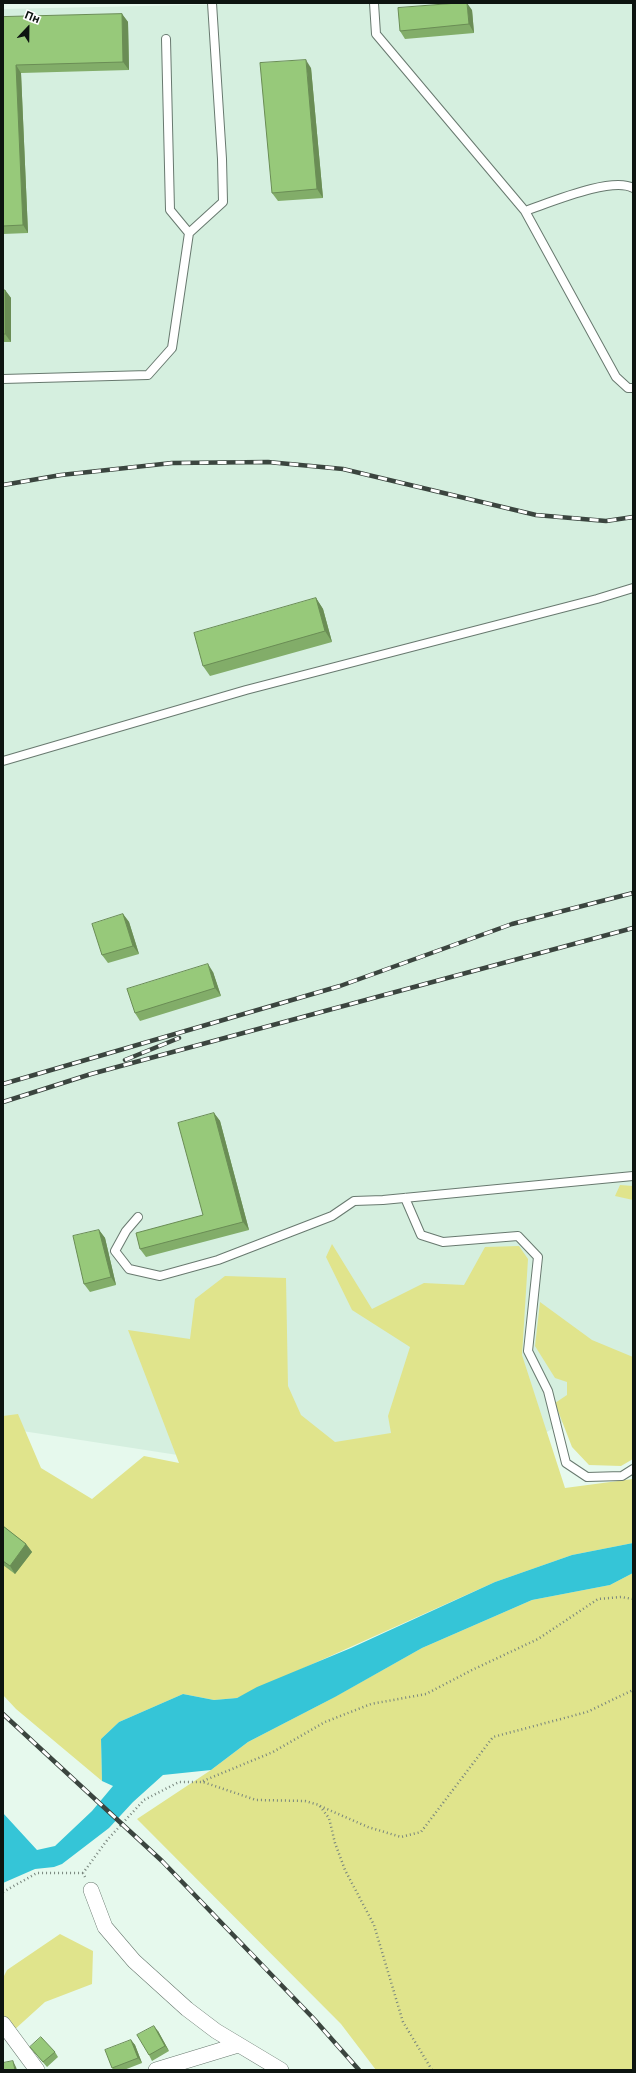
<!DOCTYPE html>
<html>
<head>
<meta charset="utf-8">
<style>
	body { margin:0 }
	#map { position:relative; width:636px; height:2073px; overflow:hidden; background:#e6f9ed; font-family:"Noto Sans",sans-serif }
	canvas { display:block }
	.frame { position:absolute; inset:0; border:4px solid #0d1410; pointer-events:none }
	.north { position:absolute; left:8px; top:8px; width:40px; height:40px; -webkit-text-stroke:3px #fff; paint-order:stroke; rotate:22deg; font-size:11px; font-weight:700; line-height:16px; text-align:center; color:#0d1410 }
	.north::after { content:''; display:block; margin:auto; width:14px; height:18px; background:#0d1410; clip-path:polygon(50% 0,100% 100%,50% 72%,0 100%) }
</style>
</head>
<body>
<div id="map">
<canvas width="636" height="2073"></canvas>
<div class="frame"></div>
<div class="north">Пн</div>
</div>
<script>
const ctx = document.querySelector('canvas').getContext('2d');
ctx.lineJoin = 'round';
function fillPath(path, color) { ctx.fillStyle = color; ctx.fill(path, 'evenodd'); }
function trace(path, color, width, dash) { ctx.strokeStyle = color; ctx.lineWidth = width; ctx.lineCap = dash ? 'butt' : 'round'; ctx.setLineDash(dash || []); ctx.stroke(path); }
fillPath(new Path2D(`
	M283,3H633V1379L443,1496L3,1428V9Z`), '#d5efdf');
fillPath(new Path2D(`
	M620,1185L633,1186V1200L615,1196Z
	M332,1244L372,1309L424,1283L464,1285L485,1247L519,1246L528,1259L522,1355L565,1488L633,1479V1543L572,1555L495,1582L237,1698L214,1700L183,1694L119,1722L101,1739L102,1781L16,1709L3,1695V1416L18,1414L41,1468L92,1499L144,1456L179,1463L128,1330L190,1339L195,1299L225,1276L286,1278L288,1386L301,1415L335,1442L391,1433L388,1416L410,1347L352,1310L326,1257Z
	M540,1302L592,1340L633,1357V1459L621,1466L589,1465L572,1447L555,1403L567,1395V1382L555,1378L535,1346Z
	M633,1573V2070H376L341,2024L137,1819L211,1770L248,1742L331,1699L422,1648L532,1600L610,1585Z
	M60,1934L93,1951L92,1984L45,2002L3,2040V1978L7,1970Z`), '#e0e48c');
fillPath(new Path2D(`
	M633,1543V1573L610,1585L532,1600L422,1648L335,1697L248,1742L211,1770L163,1775L133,1802L109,1828L62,1864L54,1867L35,1869L3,1883V1813L37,1850L55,1846L92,1811L113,1786L102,1781L101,1739L119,1722L183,1694L214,1700L237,1698L257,1687L351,1648L495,1582L572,1555Z`), '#35c5d7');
const lane = new Path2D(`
	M374,3L376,34L525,211L616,377L628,388H633
	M166,39L170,210L189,233
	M525,211C549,203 612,176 633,188
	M3,379L148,375L172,348L189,233L223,202L222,159L212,3
	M3,761L246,690L597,599L633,588
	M405,1198L421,1235L443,1242L518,1236L538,1257L528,1351L548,1391L566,1463L587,1477L622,1476L633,1469
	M138,1217L126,1231L115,1251L129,1269L160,1276L218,1260L332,1216L354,1201L383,1200L633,1176`);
const street = new Path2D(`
	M91,1890L105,1927L134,1961L187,2009L216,2031L281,2070
	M3,2024L37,2070
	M156,2070L238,2045`);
trace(lane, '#68796f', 10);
trace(street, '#68796f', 16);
trace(new Path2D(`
	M203,1781L273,1752L325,1722L371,1704L426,1694L472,1670L538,1639L598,1599L621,1597L633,1599
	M320,1806L368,1827L401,1837L421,1832L493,1737L587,1712L633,1690
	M85,1877L83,1873L108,1839L144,1800L179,1782H203L256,1800L305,1801L319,1805L329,1818L335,1843L345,1870L374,1925L403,2022L432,2070
	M3,1892L37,1873H83`), '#78857d', 2.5, [1, 3]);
trace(lane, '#fff', 8);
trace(street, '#fff', 15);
const rail = new Path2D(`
	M3,485L61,475L172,463L268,462L343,469L536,515L606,521L633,517
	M125,1060L179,1038
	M3,1084L340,986L512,924L633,893
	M3,1102L91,1074L633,928
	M3,1714L162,1861L314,2019L359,2070`);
trace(rail, '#3b453f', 4.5);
trace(rail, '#fff', 3, [9]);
fillPath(new Path2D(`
	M472,10L474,33L405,39L400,31Z
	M122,14L128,22L129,70L21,73L28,233L3,234V17Z
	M311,68L323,198L278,201L272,193Z
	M3,290H5L11,298V342H3Z
	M316,598L323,609L332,642L210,676L203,666Z
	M123,914L129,922L139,954L108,963L102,955Z
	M213,972L221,996L140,1021L135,1013Z
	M214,1113L220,1121L249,1230L146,1257L140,1249L203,1215Z
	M99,1230L105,1238L116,1285L90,1292L84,1284Z
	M3,1526L26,1544L32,1552L15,1574L3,1565Z
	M158,2031L169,2051L152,2061L149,2055Z
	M131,2040L135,2045L142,2063L124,2070H114L112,2068Z
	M30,2047L55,2052L58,2057L47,2067L34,2052Z`), '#82ad69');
fillPath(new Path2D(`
	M467,3L472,10L474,33L469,24Z
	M122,14L128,22L129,70L123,62Z
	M306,60L311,68L323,198L317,189Z
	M16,65L21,73L28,233L23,225Z
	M5,290L11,298V342L5,334Z
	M316,598L323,609L332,642L325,631Z
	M123,914L129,922L139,954L133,946Z
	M208,964L213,972L221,996L215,988Z
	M214,1113L220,1121L249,1230L243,1222Z
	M99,1230L105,1238L116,1285L111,1277Z
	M26,1544L32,1552L15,1574L10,1566Z
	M154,2026L158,2031L169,2051L165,2046Z
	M131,2040L135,2045L142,2063L138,2058Z
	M13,2061L16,2067L17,2070H15Z`), '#6a8d55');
const building = new Path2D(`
	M458,3H467L469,24L400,31L398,8Z
	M122,14L123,62L16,65L23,225L3,226V17Z
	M306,60L317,189L272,193L260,63Z
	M3,290H5V334H3Z
	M316,598L325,631L203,666L194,633Z
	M123,914L133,946L102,955L92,924Z
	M208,964L215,988L135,1013L127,989Z
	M214,1113L243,1222L140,1249L136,1233L203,1215L178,1123Z
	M99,1230L111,1277L84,1284L73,1236Z
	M3,1526L26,1544L10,1566L3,1561Z
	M154,2026L165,2046L149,2055L137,2035Z
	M41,2037L55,2052L43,2062L30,2047Z
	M131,2040L138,2058L112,2068L105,2050Z
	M13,2061L15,2070H3V2063Z`);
fillPath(building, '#97c97a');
trace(building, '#6a8d55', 1);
</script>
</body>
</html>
